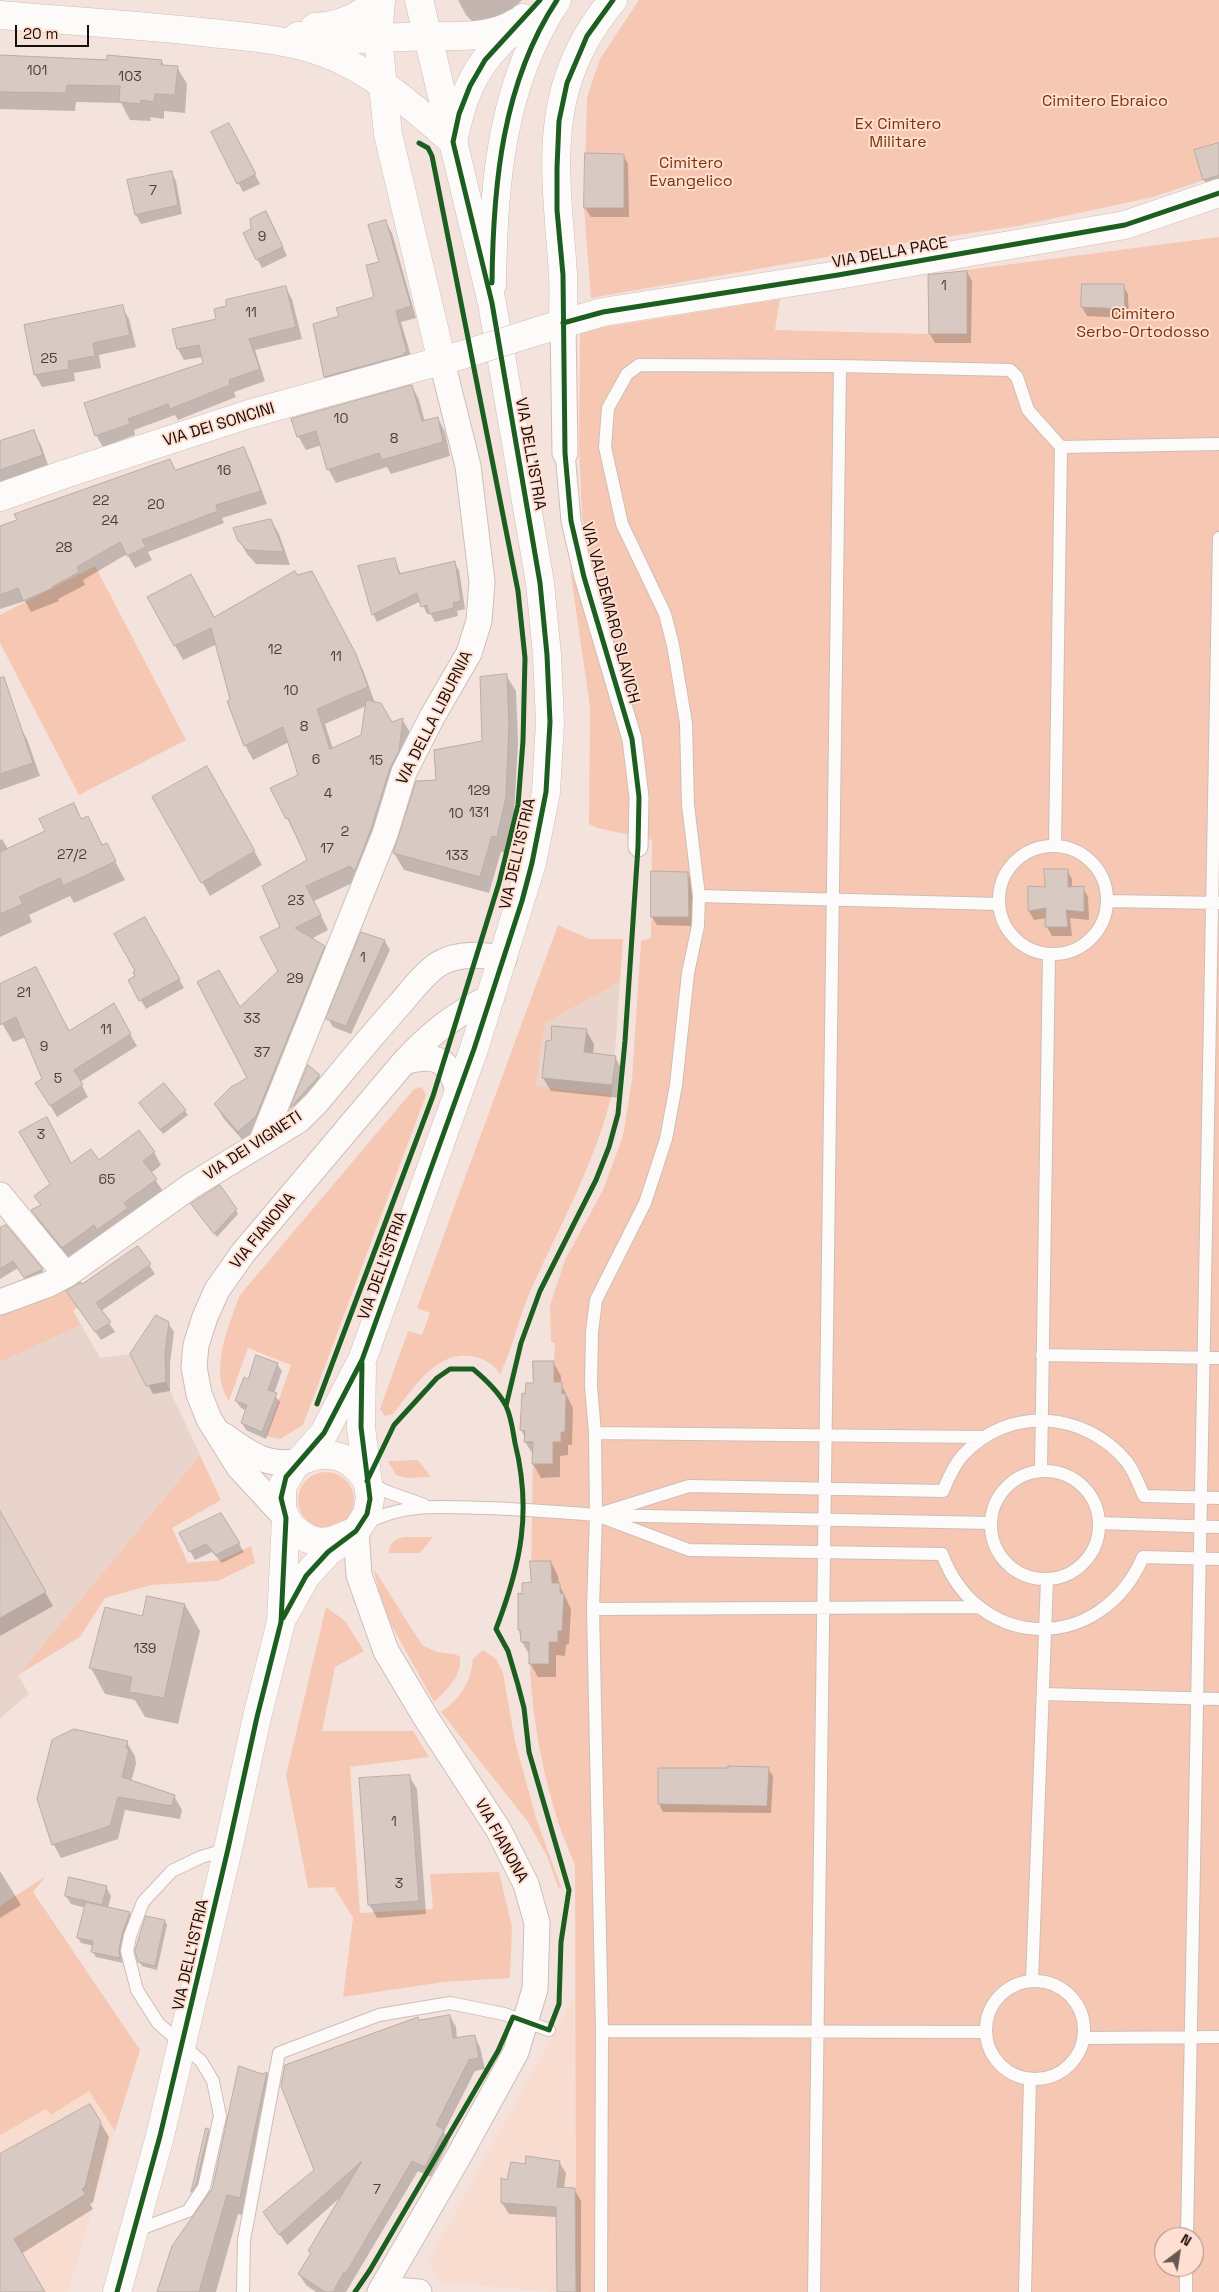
<!DOCTYPE html>
<html>
<head>
<meta charset="utf-8">
<style>
	body { margin:0 }
	#map { position:relative; width:1219px; height:2292px; overflow:hidden; background:#f4e3dc; font-family:"Space Grotesk",sans-serif }
	canvas { display:block }
	.north { position:absolute; left:1154px; top:2227px; width:50px; height:50px; box-sizing:border-box; background:#fedfd1; border:1px solid #a28b80; border-radius:50%; rotate:31deg; font-size:14px; font-weight:700; line-height:20px; text-align:center; color:#190d07 }
	.north::after { content:''; display:block; margin:auto; width:18px; height:22px; background:#665852; clip-path:polygon(50% 0,100% 100%,50% 72%,0 100%) }
	.scale { position:absolute; left:15px; top:25px; width:74px; height:22px; box-sizing:border-box; border:2px solid #190d07; border-top:0; padding-left:6px; font-size:15px; line-height:18px; white-space:nowrap; color:#190d07; -webkit-text-stroke:4px #fedfd1; paint-order:stroke }
</style>
</head>
<body>
<div id="map">
<canvas width="1219" height="2292"></canvas>
<div class="north">N</div>
<div class="scale">20 m</div>
</div>
<script>
const ctx = document.querySelector('canvas').getContext('2d');
ctx.lineJoin = 'round';
function fillPath(path, color) { ctx.fillStyle = color; ctx.fill(path, 'evenodd'); }
function trace(path, color, width, dash) { ctx.strokeStyle = color; ctx.lineWidth = width; ctx.lineCap = dash ? 'butt' : 'round'; ctx.setLineDash(dash || []); ctx.stroke(path); }
function label(font, color, halo, rows, align = 'center') {
  ctx.font = font + ' "Space Grotesk",sans-serif'; ctx.lineWidth = 4; ctx.setLineDash([]); ctx.textBaseline = 'middle'; ctx.strokeStyle = halo; ctx.fillStyle = color; for (const [text, x, y, turn = 0] of rows) {
    ctx.save(); ctx.translate(x, y); ctx.rotate((+turn || 0) * Math.PI / 180); ctx.textAlign = isNaN(turn) ? turn : align; if (halo) ctx.strokeText(text, 0, 0); ctx.fillText(text, 0, 0); ctx.restore();
  }
}
fillPath(new Path2D(`
	M620,982L612,1094L536,1086L545,1023Z
	M79,1280L91,1300L73,1310L100,1358L130,1354L146,1386L166,1382L200,1455L18,1675L29,1694L0,1718V1311Z`), '#e8d4cb');
fillPath(new Path2D(`
	M574,1997L576,2292H551L439,2282L428,2262Z
	M89,2090L115,2131L68,2292H0V2135L46,2109L51,2115Z`), '#f7dccf');
fillPath(new Path2D(`
	M639,0H1219V175L1153,197L1018,226L918,241L591,298L584,208L587,97L600,59Z
	M1219,237V2292H576L575,1866C568,1847 559,1828 554,1808C538,1755 530,1699 529,1643L521,1642L520,1630H518V1593H522V1583L531,1582L533,1443L524,1442L525,1431L520,1430L522,1393L525,1394L526,1383H533V1361H554L555,1343L551,1342L550,1305L565,1260L603,1190L623,1136L632,1080L641,941L651,938L652,840L644,838L582,516L579,448L580,331L780,299L775,330L928,334V275ZM1164,2237H1194V2267H1164Z
	M95,566L186,740L79,795L0,643V615Z
	M570,569L586,612L624,742L631,794L630,835L597,828L589,824L590,707Z
	M558,925L589,939H623L620,982L545,1023L536,1086L612,1094C594,1166 560,1225 530,1292C518,1319 513,1348 500,1374C494,1365 489,1362 479,1358C439,1345 414,1388 393,1414L385,1416L380,1409L408,1331L422,1335L430,1313L417,1308Z
	M422,1087L426,1095L303,1425L280,1439L266,1436L291,1365L248,1348L229,1401C208,1371 229,1325 240,1295L414,1089Z
	M79,1280L91,1300L73,1310L80,1325L0,1362V1311Z
	M200,1455L221,1500L172,1528L188,1563L221,1560L251,1546L255,1563L218,1581L151,1585L105,1598L80,1637L18,1675Z
	M418,1460L431,1477L406,1478L396,1475L388,1461Z
	M298 1500a28 28 0 1 1 56 0a28 28 0 1 1-56 0Z
	M403,1537H433L420,1553H389C389,1543 394,1540 403,1537Z
	M374,1569L422,1645L437,1652L455,1654L460,1657C462,1676 447,1690 434,1702L382,1608Z
	M326,1607L345,1621L364,1651L335,1667L322,1731H413L429,1757L350,1767L360,1913L433,1909L430,1874L499,1872L512,1927L510,1978L444,1982L343,1997L353,1918L334,1887L308,1888L286,1775Z
	M483,1650L496,1659L503,1673L515,1741L536,1818L561,1887L559,1889L547,1856L528,1822L441,1712C461,1698 471,1682 473,1659Z
	M46,1876L33,1892L140,2050L115,2131L89,2091L51,2115L46,2109L0,2135V1906Z`), '#f6c8b3');
fillPath(new Path2D(`
	M458,0H522L503,21L473,22L466,15Z
	M0,57L162,61L164,66L177,67L187,84L185,113L164,111V119L150,117L151,121L130,120L121,103L76,102L75,111L0,109Z
	M212,133H233L260,184L243,192Z
	M1219,144V185L1209,189L1204,180L1195,151Z
	M587,154L623,155L628,164L629,217H591L585,208Z
	M171,172L176,181L182,214L141,224L136,215L129,181Z
	M271,221L287,256L262,268L257,259Z
	M385,221L392,233L416,318L401,322L413,363L332,388L325,377L341,317L376,298Z
	M967,272L972,281L971,343H935L930,334Z
	M1123,285L1128,294L1129,318L1087,316L1082,307Z
	M286,288L292,299L302,339L255,350L265,381L234,392L236,397L178,420L175,415L134,430L135,435L103,447L96,435L205,364L203,357L184,360L178,349Z
	M122,307L129,319L136,347L99,355L101,368L74,373L75,381L42,387L35,375L25,326Z
	M412,386L419,400L425,422L438,418L445,432L450,456L391,474L387,467L336,483L328,469L322,445L306,450L298,436Z
	M33,431L41,445L49,468L0,486V443Z
	M243,448L250,460L267,504L222,518L224,523L148,552L152,560L135,568L127,554L83,580L85,585L58,599L59,601L31,612L25,601L0,609V528L18,520L16,515L169,460L176,471Z
	M271,520L279,534L290,565L256,564L247,554L239,540Z
	M394,559L401,574L454,562L459,570L465,609L457,611L458,616L435,622L430,613L427,614L421,601L377,622L373,614Z
	M297,576L320,587L363,670L375,703L392,724L402,719L411,734L359,880L314,901L328,930L311,939L324,947L332,961L247,1145L224,1119L215,1104L249,1079L240,1009L280,971L281,928L308,861L287,818L300,776L289,742L253,760L245,745L217,644L183,660L148,597L214,619ZM366,706L362,736L333,749L325,724Z
	M506,675L516,691L518,742L514,814L506,853L501,852L489,893L404,870L394,853L417,782L438,781L483,742Z
	M19,725L27,739L40,776L0,790V732Z
	M206,767L262,865L210,896L154,798Z
	M73,805L82,820L88,818L103,846L106,844L125,880L74,903L70,896L29,915L32,922L0,937V840L2,839L8,849L46,832Z
	M1067,870L1072,879V888H1083L1088,897L1089,920L1070,918L1072,936H1052L1047,927V918L1034,920L1029,911Z
	M687,873L692,882L693,926L657,925L652,917Z
	M145,919L184,988L146,1009L129,980L137,977Z
	M385,941L390,950L351,1034L333,1027L328,1018Z
	M0,986L70,1033L113,1004L137,1046L80,1082L88,1097L57,1117L37,1083L43,1079L26,1037L13,1042L0,1020Z
	M586,1030L594,1044L593,1054L615,1057L623,1071L620,1098L551,1091L543,1078Z
	M308,1067L319,1076L324,1085L296,1116L292,1108Z
	M164,1085L188,1115L163,1134L140,1104Z
	M154,1152L161,1165L151,1173L164,1193L70,1260L40,1224L33,1211L41,1206L36,1196L51,1185L71,1165Z
	M195,1208L236,1210L238,1214L217,1237Z
	M6,1226L42,1270L46,1277L29,1285L18,1268L0,1279V1230Z
	M138,1248L155,1274L101,1311L115,1332L101,1340L68,1292L82,1286Z
	M168,1323L174,1332L170,1363V1391L153,1394L148,1385Z
	M553,1362L561,1376V1384L573,1408L572,1445H568V1455L560,1456V1477L541,1478L533,1464L534,1456L525,1442V1437L521,1430L526,1395Z
	M277,1364L282,1371L274,1394L280,1402L266,1439L246,1430L242,1423L247,1411L241,1408L236,1401L249,1380Z
	M0,1513L53,1606L0,1636Z
	M221,1515L244,1552L222,1563L212,1552L195,1560L190,1551Z
	M551,1562L558,1576L559,1584L571,1609L569,1644L566,1645L565,1656L556,1655V1677H538L530,1663V1656L522,1642L519,1630V1595H523Z
	M185,1605L200,1631L178,1724L145,1717L135,1700L105,1694L91,1668L143,1617Z
	M127,1743L135,1756L136,1764L131,1782L174,1796L182,1810L180,1819L125,1810L118,1839L61,1858L54,1845L38,1799Z
	M768,1769L773,1776L771,1813L663,1812L659,1804Z
	M409,1776L417,1789L426,1914L377,1918L369,1904Z
	M0,1871L21,1905L0,1918Z
	M106,1887L111,1896L108,1908L130,1913L133,1919L125,1941L121,1956L123,1963L96,1957L92,1951L94,1946L81,1943L78,1938L86,1908L71,1904L66,1896Z
	M165,1921L167,1925L157,1970L142,1966L140,1962Z
	M450,2016L456,2027L457,2039L474,2036L480,2047L485,2069L475,2071L444,2132L449,2142L431,2177L418,2171L346,2292H316L306,2285L299,2274L311,2254L310,2251L342,2196L287,2245L265,2213L315,2170L419,2022Z
	M267,2073L278,2093L250,2217L238,2214L216,2292H158L213,2190L262,2075Z
	M90,2105L109,2137L93,2202L90,2204L93,2209L21,2254L43,2292H0V2155Z
	M206,2130L210,2134L198,2188L194,2194L192,2192Z
	M559,2162L566,2173L564,2188L574,2189L581,2201V2292H558L557,2217L509,2214L502,2203L508,2181L526,2166Z`), '#0003');
const building = new Path2D(`
	M0,55L107,60V55L162,60L161,65L178,66L175,95L155,94L154,102L141,100V104L119,102L120,86L67,85L66,93L0,92Z
	M229,123L256,174L237,184L211,132Z
	M1219,143V175L1203,180L1194,150Z
	M585,153L624,154V208H584Z
	M172,171L178,205L135,215L127,180Z
	M266,211L283,247L256,260L243,233L251,229L250,219Z
	M386,220L411,306L396,311L407,352L404,353V355L324,377L313,324L339,316L336,308L374,297L366,265L379,262L368,225Z
	M967,271V334H929L928,275Z
	M1082,284H1124L1125,309L1081,307Z
	M286,286L296,327L249,339L260,369L229,380L230,385L170,409L168,404L128,419L130,424L95,436L84,403L203,363L199,345L177,349L172,329L216,319L214,309L226,306V300Z
	M123,305L130,335L93,343L95,356L68,361L69,369L34,375L24,325Z
	M412,385L422,421L438,417L443,442L382,460L379,453L327,470L316,431L297,437L291,419Z
	M34,430L43,455L0,470V441Z
	M244,447L261,491L216,505L218,511L142,540L146,547L127,556L120,542L77,567L79,572L52,587L53,588L23,601L18,588L0,595V526L17,520L14,514L170,459L175,470Z
	M271,519L284,552L247,550L238,541L233,528Z
	M395,558L399,574L455,561L461,601L453,603L454,608L429,614L427,605L421,607L417,593L372,615L358,566Z
	M295,571L297,575L312,571L356,654L368,687L317,709L330,749L361,735L366,700L381,703L392,722L403,718L399,751L390,768L371,829L355,871L350,866L306,886L321,915L295,928L325,946L256,1116L238,1132L214,1104L231,1087L247,1078L197,982L219,970L240,1007L278,971L260,937L280,927L262,886L307,860L288,818L286,819L270,788L298,775L283,727L244,746L227,701L230,699L211,628L174,646L147,597L191,574L214,617Z
	M507,674L509,725L506,797L497,837L492,836L480,877L393,853L416,781L436,780L434,750L482,741L480,677Z
	M4,677L33,763L0,774V678Z
	M207,766L255,851L201,883L152,797Z
	M74,803L81,819L88,816L102,845L107,843L116,861L63,886L60,878L19,897L23,904L0,914V852L45,831L39,819Z
	M1044,869H1068V887L1084,886V912L1066,910L1068,927H1045L1046,908L1028,911V886L1045,887Z
	M651,871L688,872L689,917H651Z
	M145,917L180,979L139,1001L128,980L135,976L133,972L135,971L114,934Z
	M361,932L385,940L346,1026L326,1019Z
	M36,967L69,1031L114,1003L131,1034L74,1070L83,1085L50,1106L35,1083L42,1079L16,1017L0,1025V984Z
	M552,1026L587,1029L584,1052L616,1056L612,1085L542,1078L546,1041L551,1040Z
	M308,1065L320,1075L290,1108Z
	M164,1083L186,1110L160,1130L139,1103Z
	M47,1117L71,1163L91,1149L99,1160L139,1130L155,1152L143,1161L157,1179L124,1203L128,1208L97,1230L94,1225L62,1248L31,1210L41,1205L34,1196L50,1184L19,1132Z
	M220,1185L237,1209L214,1234L191,1204Z
	M6,1225L43,1269L24,1278L13,1261L0,1269V1228Z
	M138,1246L151,1264L96,1303L111,1322L95,1332L66,1291L81,1282L82,1284Z
	M156,1315L169,1322L165,1353L166,1382L146,1386L130,1354Z
	M256,1355L278,1363L268,1390L277,1393L262,1432L241,1423L247,1405L235,1401L244,1377L248,1379Z
	M533,1361H554V1382H562V1394L566,1393L565,1432H561V1442H553V1464H532L533,1442H524L525,1431L520,1430L522,1393L525,1394L526,1383H533Z
	M0,1511L46,1592L0,1618Z
	M221,1513L240,1543L216,1555L206,1544L189,1552L179,1533Z
	M530,1561H551L552,1583H560V1593L564,1594L562,1631H558V1642H549V1664H529V1642H521L520,1630H518V1593L522,1594V1583L531,1582Z
	M147,1596L185,1604L164,1698L129,1692L132,1677L89,1668L105,1607L142,1616Z
	M74,1729L128,1741L126,1748L129,1749L122,1777L175,1795L172,1806L118,1797L110,1826L52,1845L37,1799L52,1740Z
	M728,1766L769,1767L767,1806L658,1804V1768H728Z
	M410,1775L419,1901L368,1905L359,1778Z
	M69,1877L107,1886L102,1905L65,1896Z
	M86,1902L130,1912L122,1934L119,1950L120,1958L91,1952L93,1941L77,1938Z
	M146,1916L165,1920L155,1966L138,1962L135,1951Z
	M450,2015L453,2038L475,2035L479,2058L469,2060L436,2125L444,2130L425,2167L412,2161L346,2273L344,2272L333,2292H325L298,2274L311,2253L308,2251L362,2161L279,2235L263,2212L314,2170L281,2086L285,2065L418,2017L419,2020Z
	M239,2066L262,2074L267,2072L240,2198L227,2195L199,2292H157L172,2246L212,2189Z
	M90,2104L101,2122L85,2187L82,2189L86,2194L14,2239L45,2292H0V2154Z
	M206,2128L209,2129L196,2184L191,2192Z
	M526,2156L560,2161L557,2187L575,2188L576,2292H557L556,2207L501,2203V2178L507,2180L511,2162L525,2164Z`);
fillPath(building, '#d8c9c2');
trace(building, '#baaca6', 1);
const service = new Path2D(`
	M1055,845L1061,447
	M999 900a54 54 0 1 1 108 0a54 54 0 1 1-108 0Z
	M699,896L998,904
	M1108,901L1219,903
	M1042,1355L1219,1358
	M595,1433L983,1437
	M1041,1471L1049,955
	M991 1525a54 54 0 1 1 108 0a54 54 0 1 1-108 0Z
	M369,1482L385,1491L424,1505
	M1219,1498L1144,1496C1139,1485 1134,1471 1127,1462C1085,1411 1009,1405 963,1455C954,1465 948,1479 943,1491L689,1486L596,1515L689,1550L942,1554C979,1653 1101,1654 1143,1557L1219,1559
	M1099,1523L1219,1527
	M366,1524C401,1502 446,1507 485,1508C522,1509 559,1512 596,1515L991,1523
	M593,1609L978,1607
	M1043,1694L1219,1699
	M1032,1981L1047,1579
	M986 2030a49 49 0 1 1 98 0a49 49 0 1 1-98 0Z
	M602,2031L986,2032
	M1084,2038L1219,2037
	M135,2231L188,2211L204,2187L220,2116L213,2081L201,2061L158,2023L137,1990L127,1951L130,1936L143,1902L172,1871L201,1857L228,1849
	M1187,2237L1219,538
	M243,2292L244,2240L279,2053L379,2015L450,2003L504,2014L549,2030
	M601,2292L602,2031L593,1609L596,1515L595,1433L591,1386L592,1332L596,1300L645,1203L666,1139L676,1085L688,973L698,926L699,896L688,805L686,723L673,645L665,614L622,524L605,447L608,408L627,374L639,365L840,366L1010,370L1017,377L1028,410L1061,447L1219,444
	M814,2292L840,366
	M1025,2292L1030,2079
	M1186,2292V2267`);
const pedestrian = new Path2D(`
	M565,453L571,521L584,577L632,739L639,797L638,847`);
const minor = new Path2D(`
	M563,323L565,453
	M404,1062C435,1053 450,1059 458,1091
	M261,1143L385,834L404,772L432,717L469,653L479,621L482,582L468,466L442,362
	M0,1195L66,1275
	M0,1302L49,1284L66,1275L191,1186L299,1120L316,1103C344,1070 371,1036 400,1004C411,991 423,975 437,965C457,952 482,954 504,959
	M223,1435C249,1454 268,1468 301,1461
	M286,1518L239,1467L209,1419L199,1394L194,1367L196,1345L205,1317L217,1290L243,1253L404,1062C433,1031 454,1015 492,996
	M356,1531L359,1575L386,1651L426,1718L498,1829L526,1884L537,1923L535,1989L516,2052L460,2154L380,2292
	M382,2289L419,2292`);
const tertiary = new Path2D(`
	M381,0L378,38L388,134L442,362
	M563,323C563,307 564,290 563,274C559,212 548,143 567,83C576,53 593,24 613,0
	M538,331L603,312L838,275L1125,225L1219,193
	M0,497L65,474L249,414L462,355`);
const secondary = new Path2D(`
	M427,36C458,36 490,39 517,22
	M453,142C459,113 467,83 486,59C497,45 511,32 523,18
	M492,284C493,186 501,84 557,0`);
const primary = new Path2D(`
	M0,15C70,21 141,25 211,33C247,37 284,39 319,51C369,68 414,107 453,142
	M315,27C339,26 361,17 378,0
	M298,36L358,39L427,36
	M301,1461C328,1448 352,1456 367,1481
	M356,1531L331,1541L320,1542L308,1539L291,1527L286,1518L282,1509V1487L293,1468L324,1433L362,1360L474,1049L532,863L546,792L550,722L547,655L540,583L492,303L419,0
	M285,1614L306,1576L328,1552L356,1531L367,1514L370,1499L361,1427L362,1367
	M117,2292L160,2136L228,1849L257,1717L281,1622L286,1518`);
trace(service, '#cdbeb8', 14);
trace(pedestrian, '#cdbeb8', 21);
trace(minor, '#cdbeb8', 27);
trace(tertiary, '#cdbeb8', 29);
trace(secondary, '#cdbeb8', 29);
trace(primary, '#cdbeb8', 29);
trace(service, '#fdfbfa', 12);
trace(pedestrian, '#fdfbfa', 19);
trace(minor, '#fdfbfa', 25);
trace(tertiary, '#fdfbfa', 28);
trace(secondary, '#fdfbfa', 28);
trace(primary, '#fdfbfa', 28);
const tertiaryBridge = new Path2D(`
	M462,355L538,331`);
trace(tertiaryBridge, '#cdbeb8', 29, []);
trace(tertiaryBridge, '#fdfbfa', 28);
trace(new Path2D(`
	M492,283C493,186 502,83 557,0
	M563,323L603,312L838,275L1125,225L1219,193
	M317,1404L433,1096L499,883L518,805L523,741L525,658L518,591L432,156L428,148L419,143
	M506,1406L521,1343L540,1291L596,1180L609,1147L618,1114L625,1041L638,847L639,797L632,739L584,577L571,521L565,453L563,275L557,210V168L559,121L567,83L587,36L613,0
	M283,1618L306,1576L328,1552L356,1531L367,1514L370,1499L361,1427L362,1363
	M117,2292L160,2136L228,1849L257,1717L281,1622L286,1518L281,1498L286,1477L324,1433L362,1360L474,1049L522,901L532,863L546,792L550,722L547,655L540,583L492,303L453,142L459,114L470,86L485,60L540,0
	M355,2292L370,2270L498,2051L513,2017L549,2030L559,2004L561,1942L569,1890L529,1752L524,1708L518,1685L508,1651L496,1629C521,1564 532,1511 515,1443C513,1431 511,1416 506,1406C499,1392 485,1379 473,1369H450L437,1378L394,1425L367,1481`), '#1b5e20', 5);
label('14px', '#4c3f39', null, [
	["101",37,71],
	["103",130,77],
	["7",153,191],
	["9",262,237],
	["1",944,286],
	["11",251,313],
	["25",49,359],
	["10",341,419],
	["8",394,439],
	["16",224,471],
	["22",101,501],
	["20",156,505],
	["24",110,521],
	["28",64,548],
	["12",275,650],
	["11",336,657],
	["10",291,691],
	["8",304,727],
	["6",316,760],
	["15",376,761],
	["129",479,791],
	["4",328,794],
	["131",479,813],
	["10",456,814],
	["2",345,832],
	["17",327,849],
	["27/2",72,855],
	["133",457,856],
	["23",296,901],
	["1",363,958],
	["29",295,979],
	["21",24,993],
	["33",252,1019],
	["11",106,1030],
	["9",44,1047],
	["37",262,1053],
	["5",58,1079],
	["3",41,1135],
	["65",107,1180],
	["139",145,1649],
	["1",394,1822],
	["3",399,1884],
	["7",377,2190]
]);
label('16px', '#7a350a', '#fedfd1', [
	["Cimitero Ebraico",1105,102],
	["Ex Cimitero",898,125],
	["Militare",898,143],
	["Cimitero",691,164],
	["Evangelico",691,182],
	["Cimitero",1143,315],
	["Serbo-Ortodosso",1143,333]
]);
label('16px', '#190d07', '#fedfd1', [
	["VIA DELLA PACE",890,253,-10],
	["VIA DEI SONCINI",219,425,-17],
	["VIA DELL'ISTRIA",530,454,80],
	["VIA VALDEMARO SLAVICH",610,613,75],
	["VIA DELLA LIBURNIA",435,718,-63],
	["VIA DELL'ISTRIA",518,854,-77],
	["VIA DEI VIGNETI",253,1146,-33],
	["VIA FIANONA",263,1231,-51],
	["VIA DELL'ISTRIA",383,1266,-70],
	["VIA FIANONA",501,1841,61],
	["VIA DELL'ISTRIA",191,1955,-77]
]);
</script>
</body>
</html>
